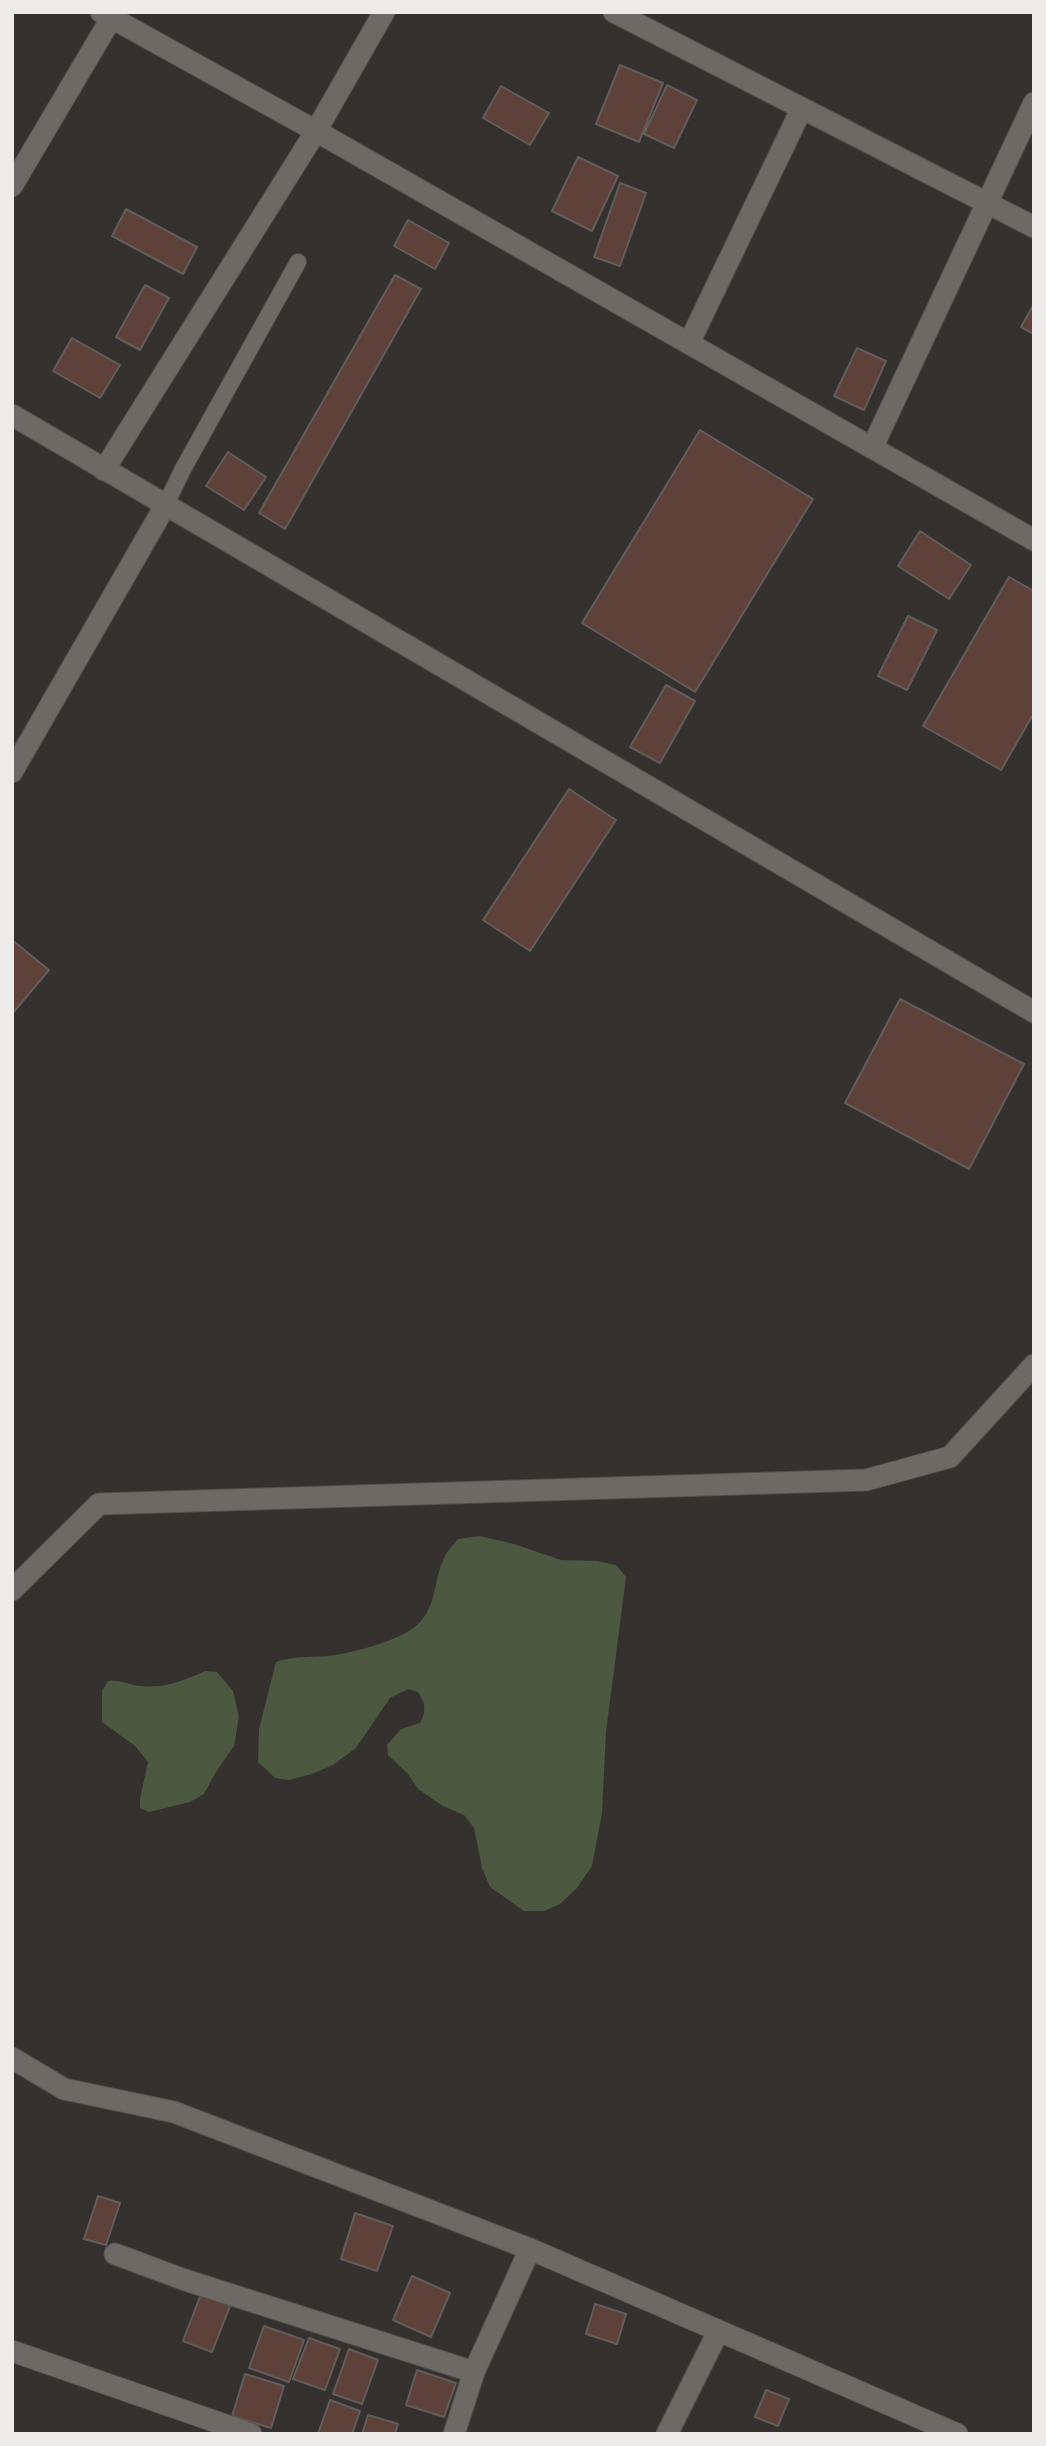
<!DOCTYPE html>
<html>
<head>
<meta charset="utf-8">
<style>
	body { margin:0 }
	#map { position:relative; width:1046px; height:2446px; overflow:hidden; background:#34312e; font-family:Manrope,sans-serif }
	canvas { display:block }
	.frame { position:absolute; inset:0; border:14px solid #edebe9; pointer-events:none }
</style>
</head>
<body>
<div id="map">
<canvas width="1046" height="2446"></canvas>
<div class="frame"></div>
</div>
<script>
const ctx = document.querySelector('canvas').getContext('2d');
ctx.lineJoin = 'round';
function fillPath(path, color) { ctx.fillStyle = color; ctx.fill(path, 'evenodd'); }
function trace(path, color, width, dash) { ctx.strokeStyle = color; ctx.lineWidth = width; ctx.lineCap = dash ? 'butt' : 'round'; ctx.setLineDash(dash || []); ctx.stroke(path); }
fillPath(new Path2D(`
	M480,1536L514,1544L561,1560L597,1561L616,1565L626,1577L606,1732L602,1813L592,1866L577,1888L560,1904L544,1911H524L490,1887L482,1868L474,1828L464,1815L443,1806L418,1789L408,1774L388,1755L387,1745L401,1729L420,1723C427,1711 425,1702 418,1692L408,1689L390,1698L356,1748L333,1765L312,1774L289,1780L275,1778L258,1762L259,1729L276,1662C295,1655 315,1658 335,1655C358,1651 404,1640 420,1622C437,1604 434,1577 445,1556C448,1550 454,1544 458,1539Z
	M205,1671L217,1672L233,1691L239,1717L234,1746L216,1772L204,1794L190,1802L149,1812L140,1808V1799L148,1762L135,1746L102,1722V1691L108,1681C123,1680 128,1685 141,1686C164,1689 185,1680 205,1671Z`), '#4c583f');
const building = new Path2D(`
	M620,65L663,83L639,142L596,124Z
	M667,85L697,100L674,148L644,134Z
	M501,86L549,113L530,145L483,118Z
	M578,157L618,176L592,231L552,211Z
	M620,183L646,193L620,266L594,257Z
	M126,209L197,247L183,274L112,236Z
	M408,220L449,243L435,269L394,246Z
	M395,275L421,289L285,529L259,513Z
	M145,285L169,298L140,350L116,337Z
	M1034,304V334L1021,327Z
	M72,338L120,365L100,398L53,371Z
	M857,348L886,361L864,410L834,396Z
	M700,430L813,499L695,692L582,623Z
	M228,452L266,477L244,510L206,486Z
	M920,531L971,565L949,599L898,566Z
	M1009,577L1034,591V713L1001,770L923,726Z
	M908,616L937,630L907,690L878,676Z
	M666,685L695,701L660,763L630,747Z
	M569,789L616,820L530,951L483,920Z
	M12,940L49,970L12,1014Z
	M900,999L1024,1064L969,1169L845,1103Z
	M98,2196L120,2203L106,2245L84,2239Z
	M355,2213L393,2226L377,2271L341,2259Z
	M412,2276L450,2293L431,2337L393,2320Z
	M201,2294L230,2306L212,2352L183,2341Z
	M595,2304L626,2314L617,2344L586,2334Z
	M264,2326L304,2340L289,2382L249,2368Z
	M309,2338L340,2349L325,2390L293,2379Z
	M349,2349L378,2360L362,2404L333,2394Z
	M417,2370L456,2383L444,2417L406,2405Z
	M245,2374L284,2386L271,2428L232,2416Z
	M766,2390L789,2399L778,2426L755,2417Z
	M330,2400L360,2411L352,2434H318Z
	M368,2415L398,2424L395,2434H362Z`);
fillPath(building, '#5e4239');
trace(building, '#625d5b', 2);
const lane = new Path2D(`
	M165,506L183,469L298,262`);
const street = new Path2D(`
	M101,12L316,131L1034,540
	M614,12L1034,227
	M12,186L115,12
	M689,343L802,108
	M12,415L1034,1012
	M872,448L1034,103
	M104,470L316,131L384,12
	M12,772L165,506
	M12,1590L99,1504L866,1480L950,1457L1034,1365
	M12,2058L64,2089L174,2112L530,2249L957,2434
	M115,2254L185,2280L474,2372L454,2434
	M12,2351L251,2434
	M474,2372L530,2249
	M667,2434L718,2332`);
trace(lane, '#52504d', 18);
trace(street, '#52504d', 23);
trace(lane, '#6d6a66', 16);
trace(street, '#6d6a66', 21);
</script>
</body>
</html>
